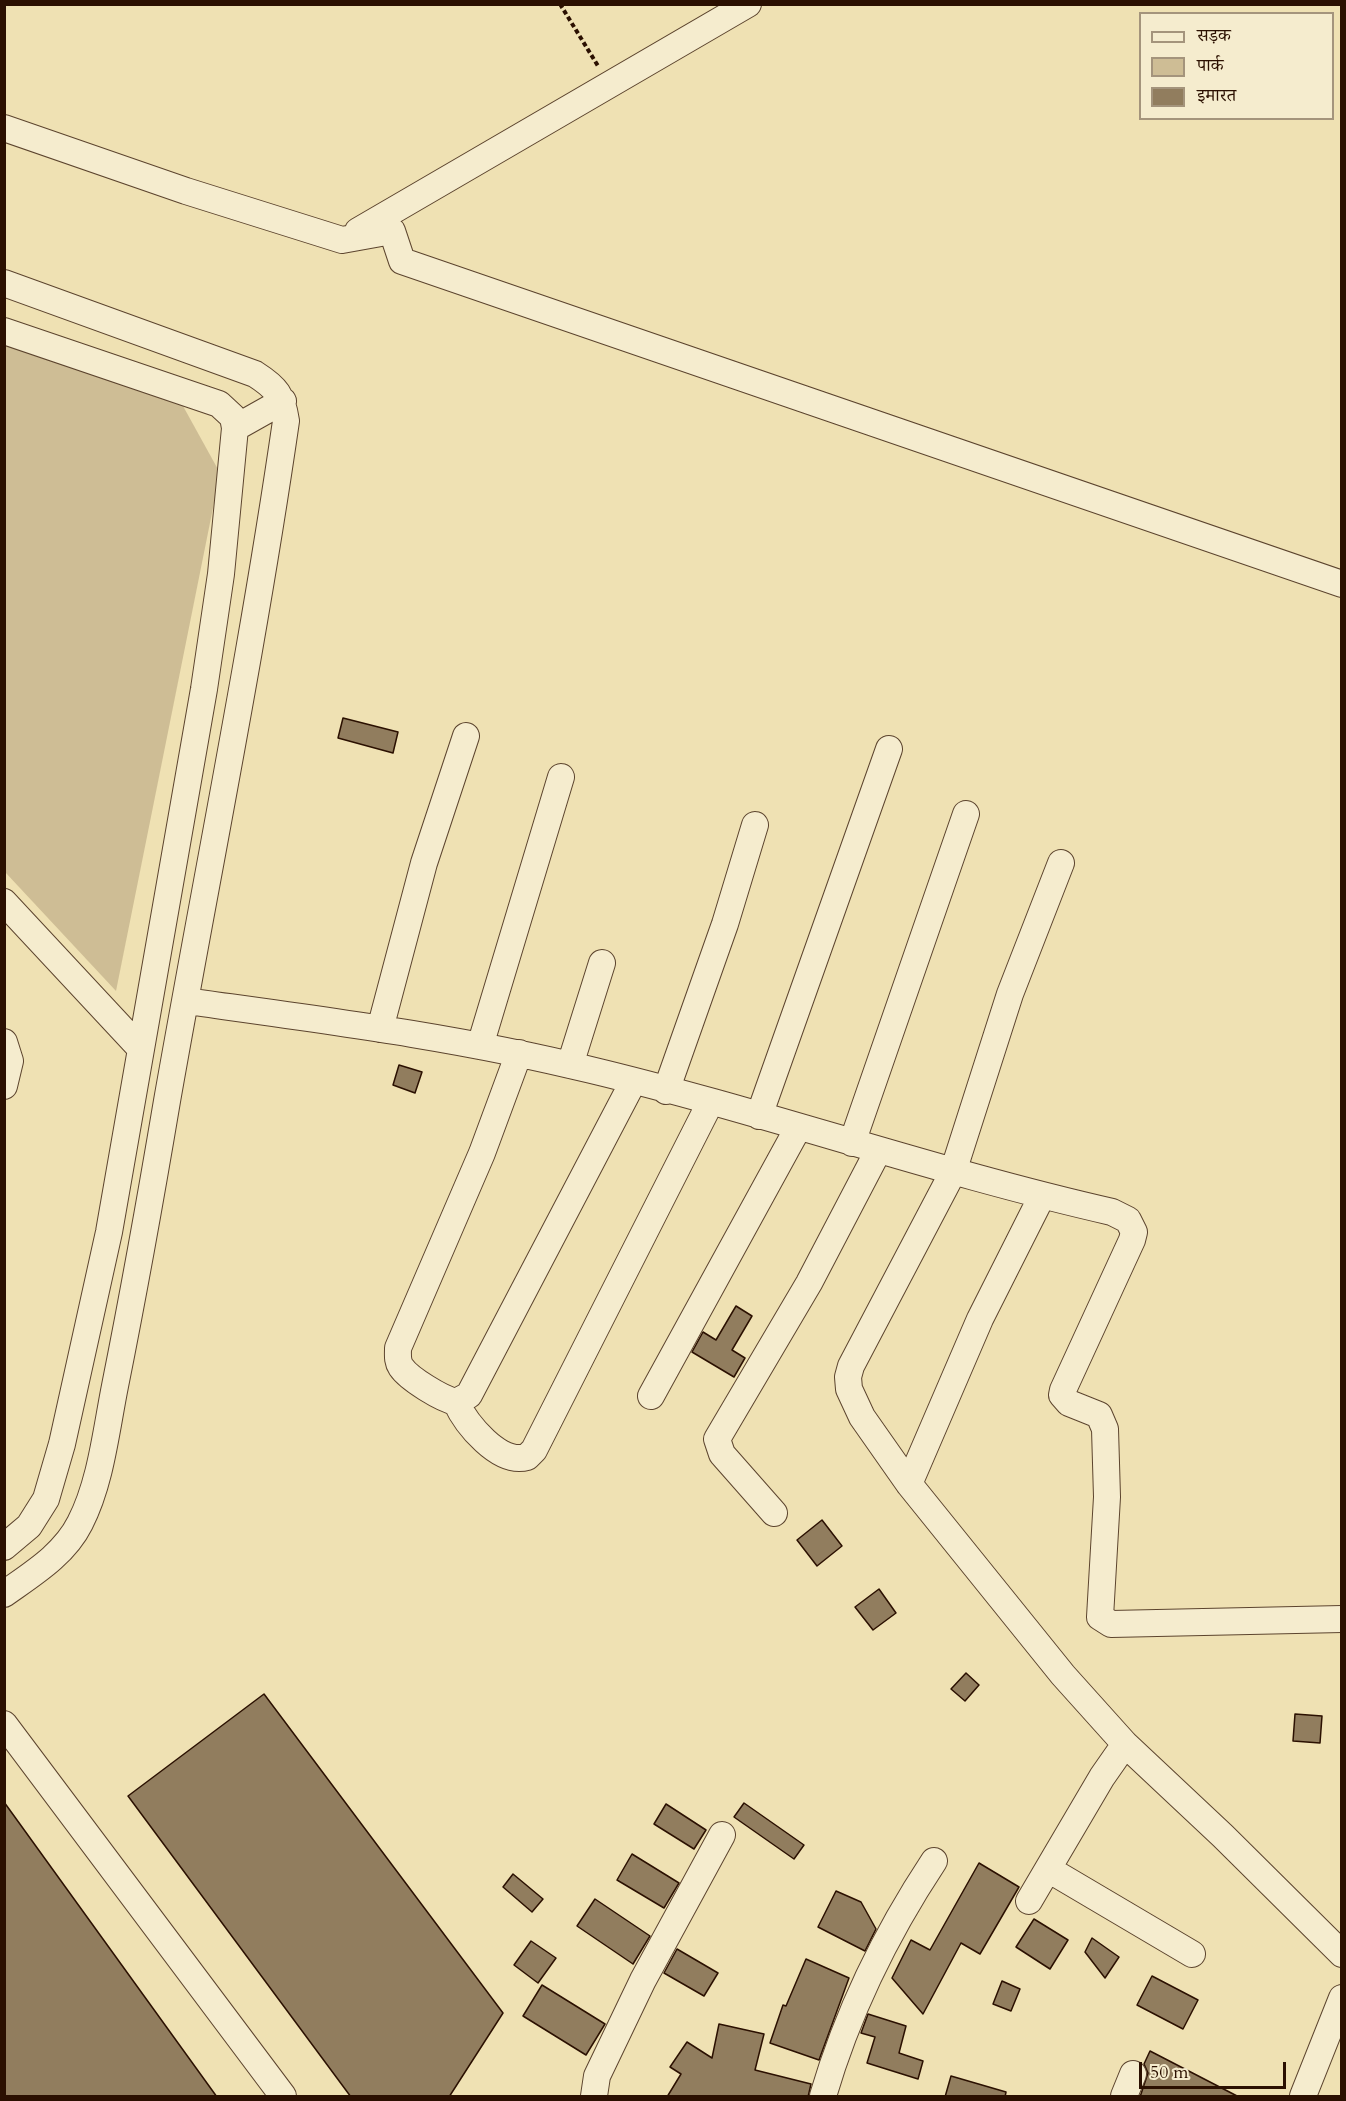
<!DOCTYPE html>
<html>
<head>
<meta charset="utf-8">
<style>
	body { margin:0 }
	#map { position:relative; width:1346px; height:2101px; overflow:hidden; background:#efe1b3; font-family:Cardo,"Noto Serif Devanagari",serif }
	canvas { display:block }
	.frame { position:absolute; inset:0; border:6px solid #2b1001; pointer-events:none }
	.legend { position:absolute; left:1139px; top:12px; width:195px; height:108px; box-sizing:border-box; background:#f5ecce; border:2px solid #a4947c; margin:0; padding:8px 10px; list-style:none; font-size:18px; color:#2b1001 }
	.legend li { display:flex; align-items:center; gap:12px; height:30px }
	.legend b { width:30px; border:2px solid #a4947c }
	.scale { position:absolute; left:1139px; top:2062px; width:147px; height:27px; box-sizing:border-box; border:3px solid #2b1001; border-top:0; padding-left:8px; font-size:18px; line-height:21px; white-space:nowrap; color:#2b1001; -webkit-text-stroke:4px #f5ecce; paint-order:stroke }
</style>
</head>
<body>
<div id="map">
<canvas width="1346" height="2101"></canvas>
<div class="frame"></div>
<ul class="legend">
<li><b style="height:8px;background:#f5ecce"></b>सड़क</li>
<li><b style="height:16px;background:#cebd95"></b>पार्क</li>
<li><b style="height:16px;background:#917d5e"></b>इमारत</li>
</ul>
<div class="scale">50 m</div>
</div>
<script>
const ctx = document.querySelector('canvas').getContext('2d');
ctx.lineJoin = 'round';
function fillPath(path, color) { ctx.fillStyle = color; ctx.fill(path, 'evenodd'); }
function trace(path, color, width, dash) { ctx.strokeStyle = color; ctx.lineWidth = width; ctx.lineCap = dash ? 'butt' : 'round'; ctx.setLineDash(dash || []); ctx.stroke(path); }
fillPath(new Path2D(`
	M5,345L183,406L220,473L116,991L5,872Z`), '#cebd95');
const building = new Path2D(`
	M343,718L398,732L393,753L338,738Z
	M399,1065L422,1072L415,1093L393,1085Z
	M736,1306L752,1316L732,1350L745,1358L734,1377L692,1352L703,1332L716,1340Z
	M822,1520L842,1546L817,1566L797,1540Z
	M879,1589L896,1613L873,1630L855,1607Z
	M966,1673L979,1685L965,1701L951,1689Z
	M264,1694L503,2013L449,2097H351L128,1796Z
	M1295,1714L1322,1716L1320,1743L1293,1741Z
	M4,1802L217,2097H4Z
	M744,1803L804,1845L794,1859L734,1817Z
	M666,1804L706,1830L694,1849L654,1824Z
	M632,1854L679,1883L664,1908L617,1880Z
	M979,1863L1019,1887L980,1954L961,1943L923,2014L892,1978L911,1940L930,1950Z
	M513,1874L543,1899L532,1912L503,1887Z
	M836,1891L861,1902L876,1929L865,1951L818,1927Z
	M595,1899L650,1936L633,1964L577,1926Z
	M1034,1919L1068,1940L1050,1969L1016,1947Z
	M1092,1938L1119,1957L1105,1978L1085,1952Z
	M531,1941L556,1958L538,1983L514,1965Z
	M677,1949L718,1973L704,1996L664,1973Z
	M806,1959L849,1978L819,2060L770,2043L783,2005L786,2006Z
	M1152,1976L1198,2000L1183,2029L1137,2005Z
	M1002,1981L1020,1989L1011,2011L993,2004Z
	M542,1985L605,2024L586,2055L523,2016Z
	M868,2014L906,2026L899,2053L923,2061L918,2079L867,2063L875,2037L861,2033Z
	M719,2024L764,2034L755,2070L811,2084L808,2097H667L681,2074L670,2067L687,2042L712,2058Z
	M1150,2051L1239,2097H1140L1148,2073L1144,2064Z
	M951,2076L1006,2092L1005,2097H945Z`);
fillPath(building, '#917d5e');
trace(building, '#2b1001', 1.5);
const minor = new Path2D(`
	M4,128L186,191L342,240L392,231L402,261L1342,584
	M358,231L748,4
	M4,283L255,374C277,388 282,395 286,421C253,649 207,874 167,1101C151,1196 134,1291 115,1386C106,1431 101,1482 80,1523C64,1555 32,1574 4,1594
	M4,331L219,404L233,417L235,428L221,574L204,689L109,1232L62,1444L46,1499L29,1526L4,1547
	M235,428L283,401
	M1061,863L1010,994L953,1172L851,1366L848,1377L849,1389L862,1417L909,1484L1063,1675L1125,1744L1223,1836L1342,1954
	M4,902L140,1048
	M186,1001C322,1020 458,1037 591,1070C766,1112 936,1172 1112,1212L1128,1220L1134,1232L1132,1240L1063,1390L1062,1395L1069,1403L1099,1415L1105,1429L1107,1497L1100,1617L1111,1624L1342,1619
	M380,1029L424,863L466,736
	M4,1042L10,1061L4,1086
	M480,1046L561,777
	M519,1053L482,1153L398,1348C398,1355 397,1361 401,1367C409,1379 442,1399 456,1402L469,1395L633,1082
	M570,1065L602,963
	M666,1091L725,924L755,825
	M759,1116L889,749
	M852,1143L966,814
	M651,1396L798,1128
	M456,1402C466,1424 499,1465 527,1457L534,1450L710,1103
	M909,1484L980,1319L1042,1196
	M774,1513L722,1454L717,1439L809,1283L878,1151
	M4,1724L283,2096
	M1048,1869L1192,1954
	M1029,1901L1102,1777L1125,1744
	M594,2096L597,2076L643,1980L722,1835
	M823,2096C848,2011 885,1935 934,1861
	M1124,2096L1133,2074
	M1303,2096L1342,1998`);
trace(minor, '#5c442e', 28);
trace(new Path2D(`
	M560,4L598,66`), '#2b1001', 4, [4.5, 3]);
trace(minor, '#f5ecce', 26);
</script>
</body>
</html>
